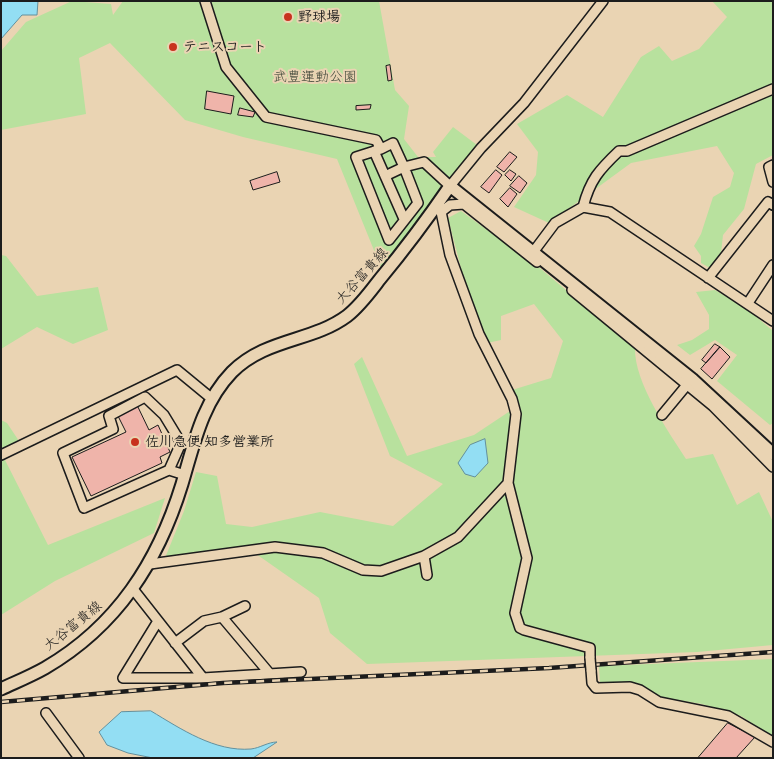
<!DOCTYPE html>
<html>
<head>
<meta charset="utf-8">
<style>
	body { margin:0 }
	#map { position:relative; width:774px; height:759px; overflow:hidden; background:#ead4b3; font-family:Delius,sans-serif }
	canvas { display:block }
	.frame { position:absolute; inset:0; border:2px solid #1c1c1c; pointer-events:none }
</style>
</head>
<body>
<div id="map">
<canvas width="774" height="759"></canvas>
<div class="frame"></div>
</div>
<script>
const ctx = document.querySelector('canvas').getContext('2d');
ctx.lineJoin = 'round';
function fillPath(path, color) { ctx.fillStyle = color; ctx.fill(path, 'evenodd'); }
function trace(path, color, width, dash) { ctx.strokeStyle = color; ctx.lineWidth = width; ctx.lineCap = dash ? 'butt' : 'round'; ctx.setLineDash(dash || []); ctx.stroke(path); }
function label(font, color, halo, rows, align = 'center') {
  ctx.font = font + ' Delius,"Klee One",sans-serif'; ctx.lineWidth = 4; ctx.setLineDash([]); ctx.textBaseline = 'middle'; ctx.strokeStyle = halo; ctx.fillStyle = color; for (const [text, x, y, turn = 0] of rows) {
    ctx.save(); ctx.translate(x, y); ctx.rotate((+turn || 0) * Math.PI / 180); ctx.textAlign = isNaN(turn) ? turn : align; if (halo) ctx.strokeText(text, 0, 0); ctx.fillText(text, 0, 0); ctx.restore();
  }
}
fillPath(new Path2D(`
	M72,1L111,4L113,15L123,1H379L395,90L409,106L404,139L418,157H436L433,152L453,127L481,148L384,275L337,159L243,137L185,120L110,43L79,58L86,114L1,130V51L26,22Z
	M712,1H773V155L756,164L744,209L723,235L721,253L710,268L701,263V256L694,246L701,234L713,197L730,187L734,173L717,146L631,163L549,223L514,207L536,175L538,152L517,124L567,95L603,117L641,57L659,46L672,61L699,49L727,17Z
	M461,211L541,269L635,348C634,382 668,431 686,459L713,454L737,505L759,492L773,522V645L697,652L367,664L330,633L319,598L249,549L165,558L184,511L196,472L217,476L226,524L252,527L320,512L393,526L443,484L390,456L354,364L362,357L407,456L474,435L510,411L512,390L551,378L563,341L534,304L501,316V340L487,343L462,272L448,218Z
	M1,255L6,256L37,296L98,287L108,330L73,344L37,327L1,349Z
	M715,290L746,308L773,331V423L770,425L717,381L737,355L715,340L690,355L677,345L692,340L709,329V315L696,292Z
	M1,420L7,423L19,441L5,460L48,545L165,498L154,533L55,581L1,615Z
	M773,659V737L741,716L702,704L660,697L639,684L600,683L599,666Z`), '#b8e19e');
const water = new Path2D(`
	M1,1H38L37,15H22L1,39Z
	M485,439L488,463L475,477L465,474L458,463L470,445Z
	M151,711C181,729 215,752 251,749C260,748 268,742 277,742L253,758H153L128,753L107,745L99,732L121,712Z`);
fillPath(water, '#93def3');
trace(water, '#63909d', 1);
const building = new Path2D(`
	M390,65L392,80L388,81L386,66Z
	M207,91L234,96L231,114L205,109Z
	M371,105L370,109L356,110V106Z
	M240,108L255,112L253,117L238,115Z
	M510,152L517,157L504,172L497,167Z
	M496,170L502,175L489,193L481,187Z
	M510,170L516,174L511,181L505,175Z
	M277,172L280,182L253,190L250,181Z
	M519,176L527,183L520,193L510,186Z
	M510,188L517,194L508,207L500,199Z
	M715,344L720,347L706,363L702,360Z
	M720,347L730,357L712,379L701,369Z
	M137,405L149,430L158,425L170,452L160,457L162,463L91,496L72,457L126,432L117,414Z
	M728,723L755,737L736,758H698Z`);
fillPath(building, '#efb4aa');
trace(building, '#1c1c1c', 1);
const minor = new Path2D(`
	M205,1L226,67L266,117L376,140L381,149L393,143L404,167L424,162L450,186L481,148L524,103L603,1
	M381,149L356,157L389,240L418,203L404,167L385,176
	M374,151L404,219
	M773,165L769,167L773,182
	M439,202L450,255L479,334L512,399L516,414L508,483L527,558L515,613L520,628L524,630L590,648V658
	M583,207C590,180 599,170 619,151H627L773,89
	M441,212L450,205L464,204L537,262
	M534,251L555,223L583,207L610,212L773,321
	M708,278L768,202L773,205
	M572,290L713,406L773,467
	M748,303L773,265
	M662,415L691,380
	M1,455L177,370L211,398
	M169,470L181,443L164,415L145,397L109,416L113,429L63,453L84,508L169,470L185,475
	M424,556L427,575
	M150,564L275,547L323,553L363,570L381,571L424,556L458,537L508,483
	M133,589L203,678
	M222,617L270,674
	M158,621L123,678H203L301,672
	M175,643L204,621L222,617L245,606
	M591,670L592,683L596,688L630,687L640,690L659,702L728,716L773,742
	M46,713L79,758`);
const major = new Path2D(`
	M1,689C16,682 31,676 45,668C117,626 158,562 182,484C194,444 202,403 232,372C266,338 312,342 347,316C360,306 370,292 380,279C405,249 428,218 450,186L692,379L773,454`);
trace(minor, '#1c1c1c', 12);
trace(major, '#1c1c1c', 15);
trace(minor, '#ead4b3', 9);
trace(major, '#ead4b3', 11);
const rail = new Path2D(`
	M1,702L223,683L549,668L773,652`);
trace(rail, '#1c1c1c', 4.5);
trace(rail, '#ead4b3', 2.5, [8]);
const minorBridge = new Path2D(`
	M590,658L591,670`);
trace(minorBridge, '#1c1c1c', 12, []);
trace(minorBridge, '#ead4b3', 9);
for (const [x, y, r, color] of [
	[288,17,5,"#c8321e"],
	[173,47,5,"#c8321e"],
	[135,442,5,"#c8321e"]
]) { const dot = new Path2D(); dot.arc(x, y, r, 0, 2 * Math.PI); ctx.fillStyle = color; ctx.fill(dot); trace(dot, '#ead4b3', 2); }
label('bold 14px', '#1c1c1c', '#ead4b3', [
	["野球場",298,17],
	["テニスコート",183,47],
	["佐川急便 知多営業所",145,442]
], 'left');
label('14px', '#3b4336', '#ead4b3', [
	["武豊運動公園",315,77]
]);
label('14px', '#1c1c1c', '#ead4b3', [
	["大谷富貴線",362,276,-48],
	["大谷富貴線",73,626,-39]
]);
</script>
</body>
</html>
